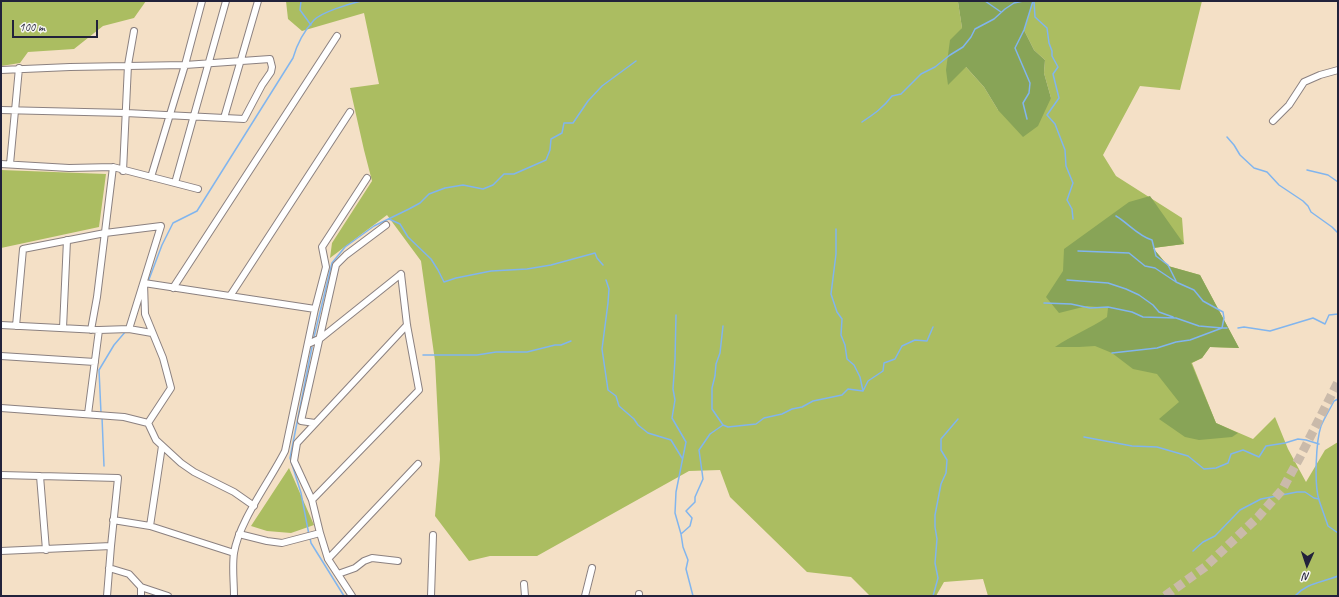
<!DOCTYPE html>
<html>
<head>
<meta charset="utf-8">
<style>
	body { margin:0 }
	#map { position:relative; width:1339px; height:597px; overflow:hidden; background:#f4e0c6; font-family:Caveat,sans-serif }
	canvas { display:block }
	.frame { position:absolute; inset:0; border:2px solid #22223b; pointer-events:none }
	.north { position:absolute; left:1287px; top:545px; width:40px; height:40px; -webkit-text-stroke:3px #f6f6f2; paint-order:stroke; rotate:183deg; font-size:11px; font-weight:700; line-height:16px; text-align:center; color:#22223b }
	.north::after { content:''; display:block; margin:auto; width:14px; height:18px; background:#22223b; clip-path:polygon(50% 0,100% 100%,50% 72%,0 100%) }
	.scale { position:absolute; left:12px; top:20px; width:86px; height:18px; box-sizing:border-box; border:2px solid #22223b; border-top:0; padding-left:5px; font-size:12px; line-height:14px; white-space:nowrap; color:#22223b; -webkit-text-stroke:3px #f6f6f2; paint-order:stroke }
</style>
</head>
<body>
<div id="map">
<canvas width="1339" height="597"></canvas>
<div class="frame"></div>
<div class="north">N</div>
<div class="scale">100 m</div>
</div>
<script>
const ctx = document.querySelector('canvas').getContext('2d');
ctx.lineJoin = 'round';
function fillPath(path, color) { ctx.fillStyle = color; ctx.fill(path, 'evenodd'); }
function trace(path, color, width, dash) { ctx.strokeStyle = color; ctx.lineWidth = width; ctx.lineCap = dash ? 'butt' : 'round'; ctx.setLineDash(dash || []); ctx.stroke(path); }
fillPath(new Path2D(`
	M1,1H146L134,18L103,26L74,49L28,52L20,63L1,66Z
	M286,1L958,2L962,28L948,84L965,66L984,87L998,110L1051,98L1044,73L1045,60L1034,50L1024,30L1033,1H1202L1180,90L1140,86L1103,155L1116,176L1182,218L1184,244L1153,248L1168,266L1200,275L1239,348L1210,347L1202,358L1192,363L1216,423L1253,439L1275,417L1288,449L1306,482L1325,450L1338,442V596H988L983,579L944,582L936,596H870L851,577L807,572L730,497L720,470L689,471L537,556H490L469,561L435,516L440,459L435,361L421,261L387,215L330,258L332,243L372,181L364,150L350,88L379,84L364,13L302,31L288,19Z
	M1,170L106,174L99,227L1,248Z
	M289,468L314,525L291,533L267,531L251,526Z`), '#abbd61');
fillPath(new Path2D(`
	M948,1H1033L1024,30L1034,50L1045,60L1044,73L1051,98L1038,126L1023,137L998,110L984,87L966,67L948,85L946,70L950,40L962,28L958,2Z
	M1150,196L1184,244L1153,248L1168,266L1200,275L1239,348L1210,347L1202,358L1191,363L1216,423L1238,433L1232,437L1199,440L1185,437L1159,419L1179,402L1157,374L1133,369L1112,353L1095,346L1079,347H1055C1072,335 1090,329 1107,317L1108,308L1087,306L1059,313L1046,297L1063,271L1064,249L1129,202Z`), '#88a457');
trace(new Path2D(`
	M301,1L300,10L311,25
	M985,1L1001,12
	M1034,1L1035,17L1047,28L1049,43L1052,51V56L1058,67L1053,74L1059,98L1047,115L1055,124L1065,150L1066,166L1073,183L1067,200L1072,209L1073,219
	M1027,119L1023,103L1029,93L1030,83L1015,48L1024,30L1033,1
	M862,122C874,114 883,108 892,96L901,94L921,74L935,67L950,55L963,47L971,37L975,29L994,19L1005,9L1014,3L1023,1
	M1227,137L1234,145L1240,155L1254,168L1267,172L1279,185L1303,201L1308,206L1311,212L1332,227L1338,233
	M1307,170L1328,175L1338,182
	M1116,216C1128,223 1138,236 1152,240L1156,256L1168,265L1176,281
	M389,219L400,224L408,237L431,259L438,270L444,282L456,278L491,271L527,269L551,265L595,253L597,258L603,265
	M836,229V254L831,294L837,312L842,319L841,335L845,345L847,359L854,365L860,377L863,391
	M606,280L609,289L608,303L602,349L608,390L616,396L619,406L634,419L638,425L648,433L671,440L682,458
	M1067,280L1108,283L1126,289L1139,295L1153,305L1159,312L1173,317
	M148,282L162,245L173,223L197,211L293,58C297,44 304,31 314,20C322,12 349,4 361,1
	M1044,303L1071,304L1090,308L1108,307L1132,312L1143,317L1176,318L1199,326L1222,328L1224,318L1223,312L1203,301L1194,290L1176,282L1155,268L1145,266L1129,253L1078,251
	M676,315L675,360L673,389L675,400L672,418L686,442L676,492L675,513L681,534
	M723,326L720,353L716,364L715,376L712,388V409L723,425
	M1238,328L1244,327L1270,331L1313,318L1325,324L1329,315L1338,314
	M314,337L332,263L345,247L374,226L409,209L420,203L429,194L445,188L463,185L483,189L493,185L504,174H514L546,160L550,150L551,139L562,133L564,123H573L588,101L602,86L636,61
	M1112,353L1157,348L1176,342L1190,340L1222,328H1227
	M423,355H477L496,352H527L555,345H561L571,341
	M1338,399L1334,401C1330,409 1325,417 1321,426C1316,441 1314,484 1319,500C1322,509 1325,517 1328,526L1338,533
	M101,413L99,370L114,345L126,331
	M102,417L104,466
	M1084,437L1132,446L1157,447L1188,456L1204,469L1216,468L1228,463L1231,454L1243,450L1259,457L1266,446L1285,443L1298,439L1306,440L1319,444
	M309,535L301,493L290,458L312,347
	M310,538L311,543L344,596
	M1193,551L1203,542L1215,536L1240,510L1261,499L1297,492H1305L1314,498L1319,499
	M693,596L686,569L688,560L683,547L681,534L690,526L692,518L686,511L695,502V497L703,479L699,450L710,434L723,425L728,427L756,424L764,418L782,414L792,409L802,407L813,401L842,395L848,389L863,391L868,381L883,371L884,363L895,359L902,346L915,340L927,341L933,327
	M933,596L938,578L935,563L937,539L935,527V515L941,484L946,473L947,460L941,450V439L958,419
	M1295,596C1308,582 1321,583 1338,576`), '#81b5ee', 1.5);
trace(new Path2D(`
	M1165,596L1205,567L1258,517L1282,490L1300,457L1338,382`), '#cabaaa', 9, [9, 4.5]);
const minor = new Path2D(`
	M1,70L70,67L185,65L270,59L272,67L271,72L262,85L244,119L126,113L1,110
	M224,118L258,1
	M1273,121L1289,105L1304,82L1320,75L1338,70
	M1,164L69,168L113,167L198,189
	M10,164L19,68
	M123,171L128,65L134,31
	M151,177L185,65L202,1
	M175,183L226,1
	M173,288L337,36
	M230,296L350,112
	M1,325L99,330L129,329L152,333
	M16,326L23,249L105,233L161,226L129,329
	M63,328L67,240
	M91,330L97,297L113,167
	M308,344L321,338L401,274
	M1,356L95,362
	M1,408L124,417L148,423L156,440L181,463L194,472L234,492L254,506
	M88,414L99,330
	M148,423L171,388L163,358L145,314L144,283L315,309
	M315,423L301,421L336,265L346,255L386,225
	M1,475L118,478L111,546L1,551
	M40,476L46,550
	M312,500L294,461L297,443L407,325
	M113,520L150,526L234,553
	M150,526L162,446
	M239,534L267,541L282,543L320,533
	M328,559L418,464
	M109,568L129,574L141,587L168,596
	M338,574L355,568L364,561L372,558L398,561
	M524,584L525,596
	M107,596L111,546
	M141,596V587
	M234,596C234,582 232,567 234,553C239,521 270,481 285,451L315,309L326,267L322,247L367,178
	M352,596L328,559L320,533L312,500L419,390L407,325L401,274
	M431,596L433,535
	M585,596L592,568
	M639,596V594`);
trace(minor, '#8b8180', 8);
trace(minor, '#fff', 6);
</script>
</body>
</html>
